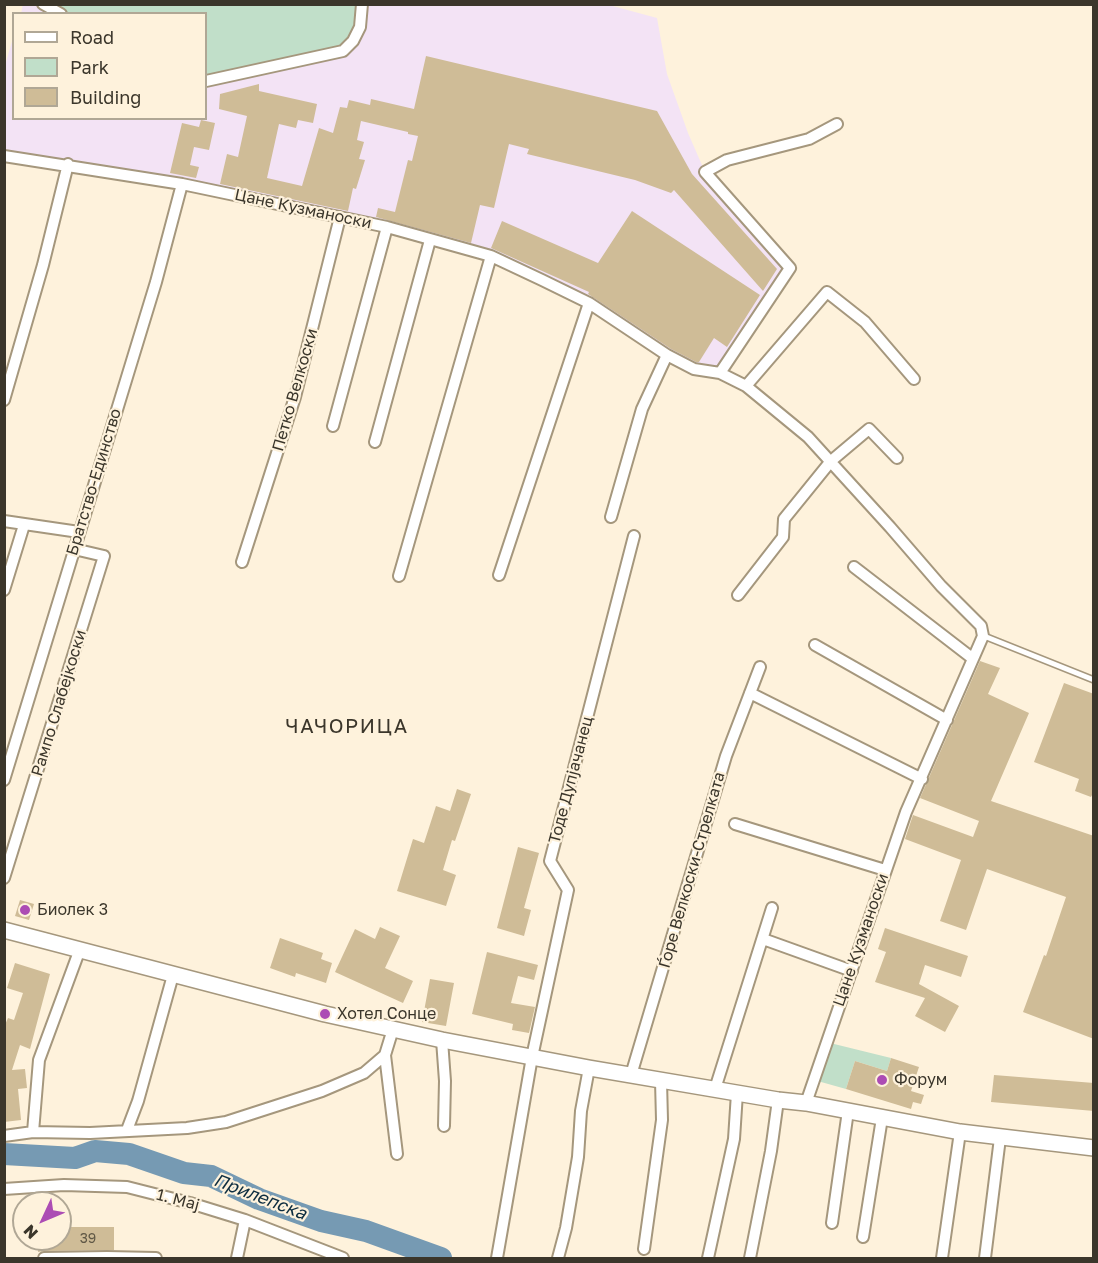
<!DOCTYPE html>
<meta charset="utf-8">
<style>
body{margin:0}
#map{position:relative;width:1098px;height:1263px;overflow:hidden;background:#fef2dc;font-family:"Golos Text",sans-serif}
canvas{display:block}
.frame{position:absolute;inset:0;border:6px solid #3b362b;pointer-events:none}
.legend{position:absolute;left:12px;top:12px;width:195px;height:108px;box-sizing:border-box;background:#fef2dc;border:2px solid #b0a795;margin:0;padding:8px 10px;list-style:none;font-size:18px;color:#3b362b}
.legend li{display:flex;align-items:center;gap:12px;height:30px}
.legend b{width:30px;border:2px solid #b0a795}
.north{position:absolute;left:12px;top:1191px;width:60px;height:60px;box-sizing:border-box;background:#fef2dc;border:2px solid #b0a795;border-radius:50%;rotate:226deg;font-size:16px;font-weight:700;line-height:24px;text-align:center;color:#3b362b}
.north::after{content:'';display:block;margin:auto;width:21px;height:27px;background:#ac4cb4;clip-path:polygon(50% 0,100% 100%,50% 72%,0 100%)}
</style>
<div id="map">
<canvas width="1098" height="1263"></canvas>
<div class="frame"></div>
<ul class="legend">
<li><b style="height:8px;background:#fff"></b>Road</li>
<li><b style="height:16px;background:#c1dfc9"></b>Park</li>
<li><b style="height:16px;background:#cfbc97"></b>Building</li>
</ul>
<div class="north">N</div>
</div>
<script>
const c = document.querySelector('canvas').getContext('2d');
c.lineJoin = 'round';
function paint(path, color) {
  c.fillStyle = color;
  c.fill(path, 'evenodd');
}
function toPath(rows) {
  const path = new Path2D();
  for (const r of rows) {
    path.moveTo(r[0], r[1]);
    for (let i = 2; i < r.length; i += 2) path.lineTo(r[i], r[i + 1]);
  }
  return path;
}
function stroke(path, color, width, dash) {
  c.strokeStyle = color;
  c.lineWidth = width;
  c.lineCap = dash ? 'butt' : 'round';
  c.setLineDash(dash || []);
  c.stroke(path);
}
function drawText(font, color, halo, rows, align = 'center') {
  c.font = font + ' "Golos Text",sans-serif';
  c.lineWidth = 4.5;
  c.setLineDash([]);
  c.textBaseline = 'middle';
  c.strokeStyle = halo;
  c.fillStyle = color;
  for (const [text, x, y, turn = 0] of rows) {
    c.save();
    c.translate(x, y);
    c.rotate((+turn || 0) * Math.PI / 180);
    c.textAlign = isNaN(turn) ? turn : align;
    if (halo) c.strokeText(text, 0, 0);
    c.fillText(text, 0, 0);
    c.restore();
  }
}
paint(toPath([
 [23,4,43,5,61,14,21,14],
 [362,5,609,5,657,18,667,74,688,133,705,172,790,268,720,373,694,369,589,303,491,256,387,227,5,156,4,69,13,38,14,118,206,118,206,81]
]), '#f3e3f5');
paint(toPath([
 [43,5,362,5,360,27,343,51,206,81,206,14,61,13],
 [826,1042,891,1058,887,1071,855,1061,846,1089,814,1080]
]), '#c1dfc9');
stroke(toPath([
 [4,1154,75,1158,95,1151,129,1154,184,1173,211,1176,259,1199,321,1221,366,1231,441,1258]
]), '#769ab3', 22);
paint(toPath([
 [426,56,657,111,692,174,777,269,763,291,674,190,671,193,635,180,527,154,529,149,509,144,494,208,480,205,471,243,376,217,378,208,395,212,408,160,412,161,418,136,408,134,408,132,361,121,357,140,364,142,359,159,365,160,356,189,353,188,348,211,220,184,227,154,238,157,247,116,219,109,220,94,259,84,259,91,317,104,313,123,298,120,296,128,279,124,267,178,302,186,319,128,333,133,340,107,347,108,349,100,370,105,371,99,414,109],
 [201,120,215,123,209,150,194,147,190,165,199,167,196,178,170,173,182,123,199,127],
 [632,211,760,295,727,347,714,338,699,362,696,362,671,349,588,294,589,292,491,248,502,221,598,263],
 [980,661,1000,668,988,694,1029,713,991,801,1094,836,1094,1039,1023,1012,1044,955,1046,956,1066,897,987,869,966,930,940,921,961,860,905,839,913,815,973,837,979,821,920,798],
 [1064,683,1094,694,1094,791,1091,797,1075,791,1079,779,1034,762],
 [457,789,471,794,455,841,452,840,443,870,456,875,446,906,397,891,413,839,424,843,436,806,450,811],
 [518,847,539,853,524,908,531,910,524,936,497,928],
 [20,900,34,904,29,920,15,916],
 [380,927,400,936,385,968,413,981,403,1003,335,972,355,929,375,939],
 [885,928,968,956,961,977,925,965,919,984,959,1006,945,1032,915,1016,925,998,875,982,886,952,878,949],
 [280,938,323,953,321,959,332,963,326,983,296,973,295,977,270,968],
 [487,952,538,965,534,980,518,976,511,1003,535,1007,529,1033,512,1030,513,1024,472,1014],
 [15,963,50,974,30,1049,20,1045,12,1070,25,1069,27,1088,18,1089,21,1120,4,1122,4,1027,8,1018,14,1020,23,993,7,988],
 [430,979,454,983,446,1026,422,1022],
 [891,1058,919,1067,911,1091,924,1095,921,1104,913,1102,911,1109,846,1089,855,1061,887,1071],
 [994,1075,1094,1083,1094,1111,991,1102],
 [62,1227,114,1227,114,1250,44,1251,38,1252,38,1239,62,1239]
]), '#cfbc97');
const lane = toPath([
 [984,636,1094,680]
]);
const street = toPath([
 [43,4,61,14],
 [206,81,343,51,353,41,360,27,362,4],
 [4,156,182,184,387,227,491,256,542,280,589,303,667,355,694,369,720,373,746,386,808,437,890,527,941,586,981,626,983,636,906,812,806,1103],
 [720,373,790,268,705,172,727,160,809,139,837,124],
 [746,386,827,292,865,322,914,379],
 [4,400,43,265,68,164],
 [333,426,387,227],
 [375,442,430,240],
 [611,517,642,409,667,355],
 [4,521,79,532],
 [242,562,295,397,340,217],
 [854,567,972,658],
 [499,575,589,303],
 [399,576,491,256],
 [4,590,24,525],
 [738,595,783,537,784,519,831,461,869,429,897,458],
 [815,645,947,720],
 [750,693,922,779],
 [4,780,156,282,182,184],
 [735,824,885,870],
 [4,878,104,556,74,549],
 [763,939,852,971],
 [442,1040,445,1081,444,1126],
 [385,1055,397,1154],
 [631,1075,726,756,760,667],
 [715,1089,772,908],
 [127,1130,138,1101,173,975],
 [33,1132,39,1060,80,949],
 [4,1136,33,1132,90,1133,187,1128,226,1122,322,1091,364,1073,385,1055,393,1029],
 [4,1189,64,1185,127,1187,190,1203,245,1220,343,1258],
 [832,1223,848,1111],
 [863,1237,882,1118],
 [644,1249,662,1120,661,1081],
 [44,1258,107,1257,156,1258],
 [237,1258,245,1220],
 [497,1258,532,1057,568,890,550,861,634,536],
 [558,1258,566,1228,578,1157,581,1111,589,1068],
 [708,1258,734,1139,737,1093],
 [750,1258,771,1151,778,1100],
 [942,1258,960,1132],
 [985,1258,1000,1138]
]);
const secondary = toPath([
 [4,930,325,1014,442,1040,589,1068,778,1100,806,1103,960,1132,1094,1148]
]);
stroke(lane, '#a5977d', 8);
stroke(street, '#a5977d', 14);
stroke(secondary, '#a5977d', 18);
stroke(lane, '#fff', 5);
stroke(street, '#fff', 10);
stroke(secondary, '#fff', 15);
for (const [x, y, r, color] of [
 [25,910,6,"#ac4cb4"],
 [325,1014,6,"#ac4cb4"],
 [882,1080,6,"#ac4cb4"]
]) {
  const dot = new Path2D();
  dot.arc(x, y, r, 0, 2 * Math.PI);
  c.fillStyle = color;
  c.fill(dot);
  stroke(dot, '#fef2dc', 2);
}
drawText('14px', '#605846', null, [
 ["39",88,1239]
]);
drawText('16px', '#3b362b', '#fef2dc', [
 ["Цане Кузманоски",303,209,12],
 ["Петко Велкоски",295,390,-74],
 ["Братство-Единство",94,482,-73],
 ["Рампо Слабејкоски",59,703,-73],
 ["Тоде Дупјачанец",571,780,-75],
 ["Ѓоре Велкоски-Стрелката",692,870,-74],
 ["Цане Кузманоски",861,940,-71],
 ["1. Мај",178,1200,15]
]);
drawText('16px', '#3b362b', '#fef2dc', [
 ["Биолек 3",37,910],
 ["Хотел Сонце",337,1014],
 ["Форум",894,1080]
], 'left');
drawText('italic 18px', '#0d2d40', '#fef2dc', [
 ["Прилепска",260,1197,21]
]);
c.letterSpacing = '1.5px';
drawText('20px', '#3b362b', '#fef2dc', [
 ["ЧАЧОРИЦА",347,727]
]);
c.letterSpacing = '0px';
</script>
